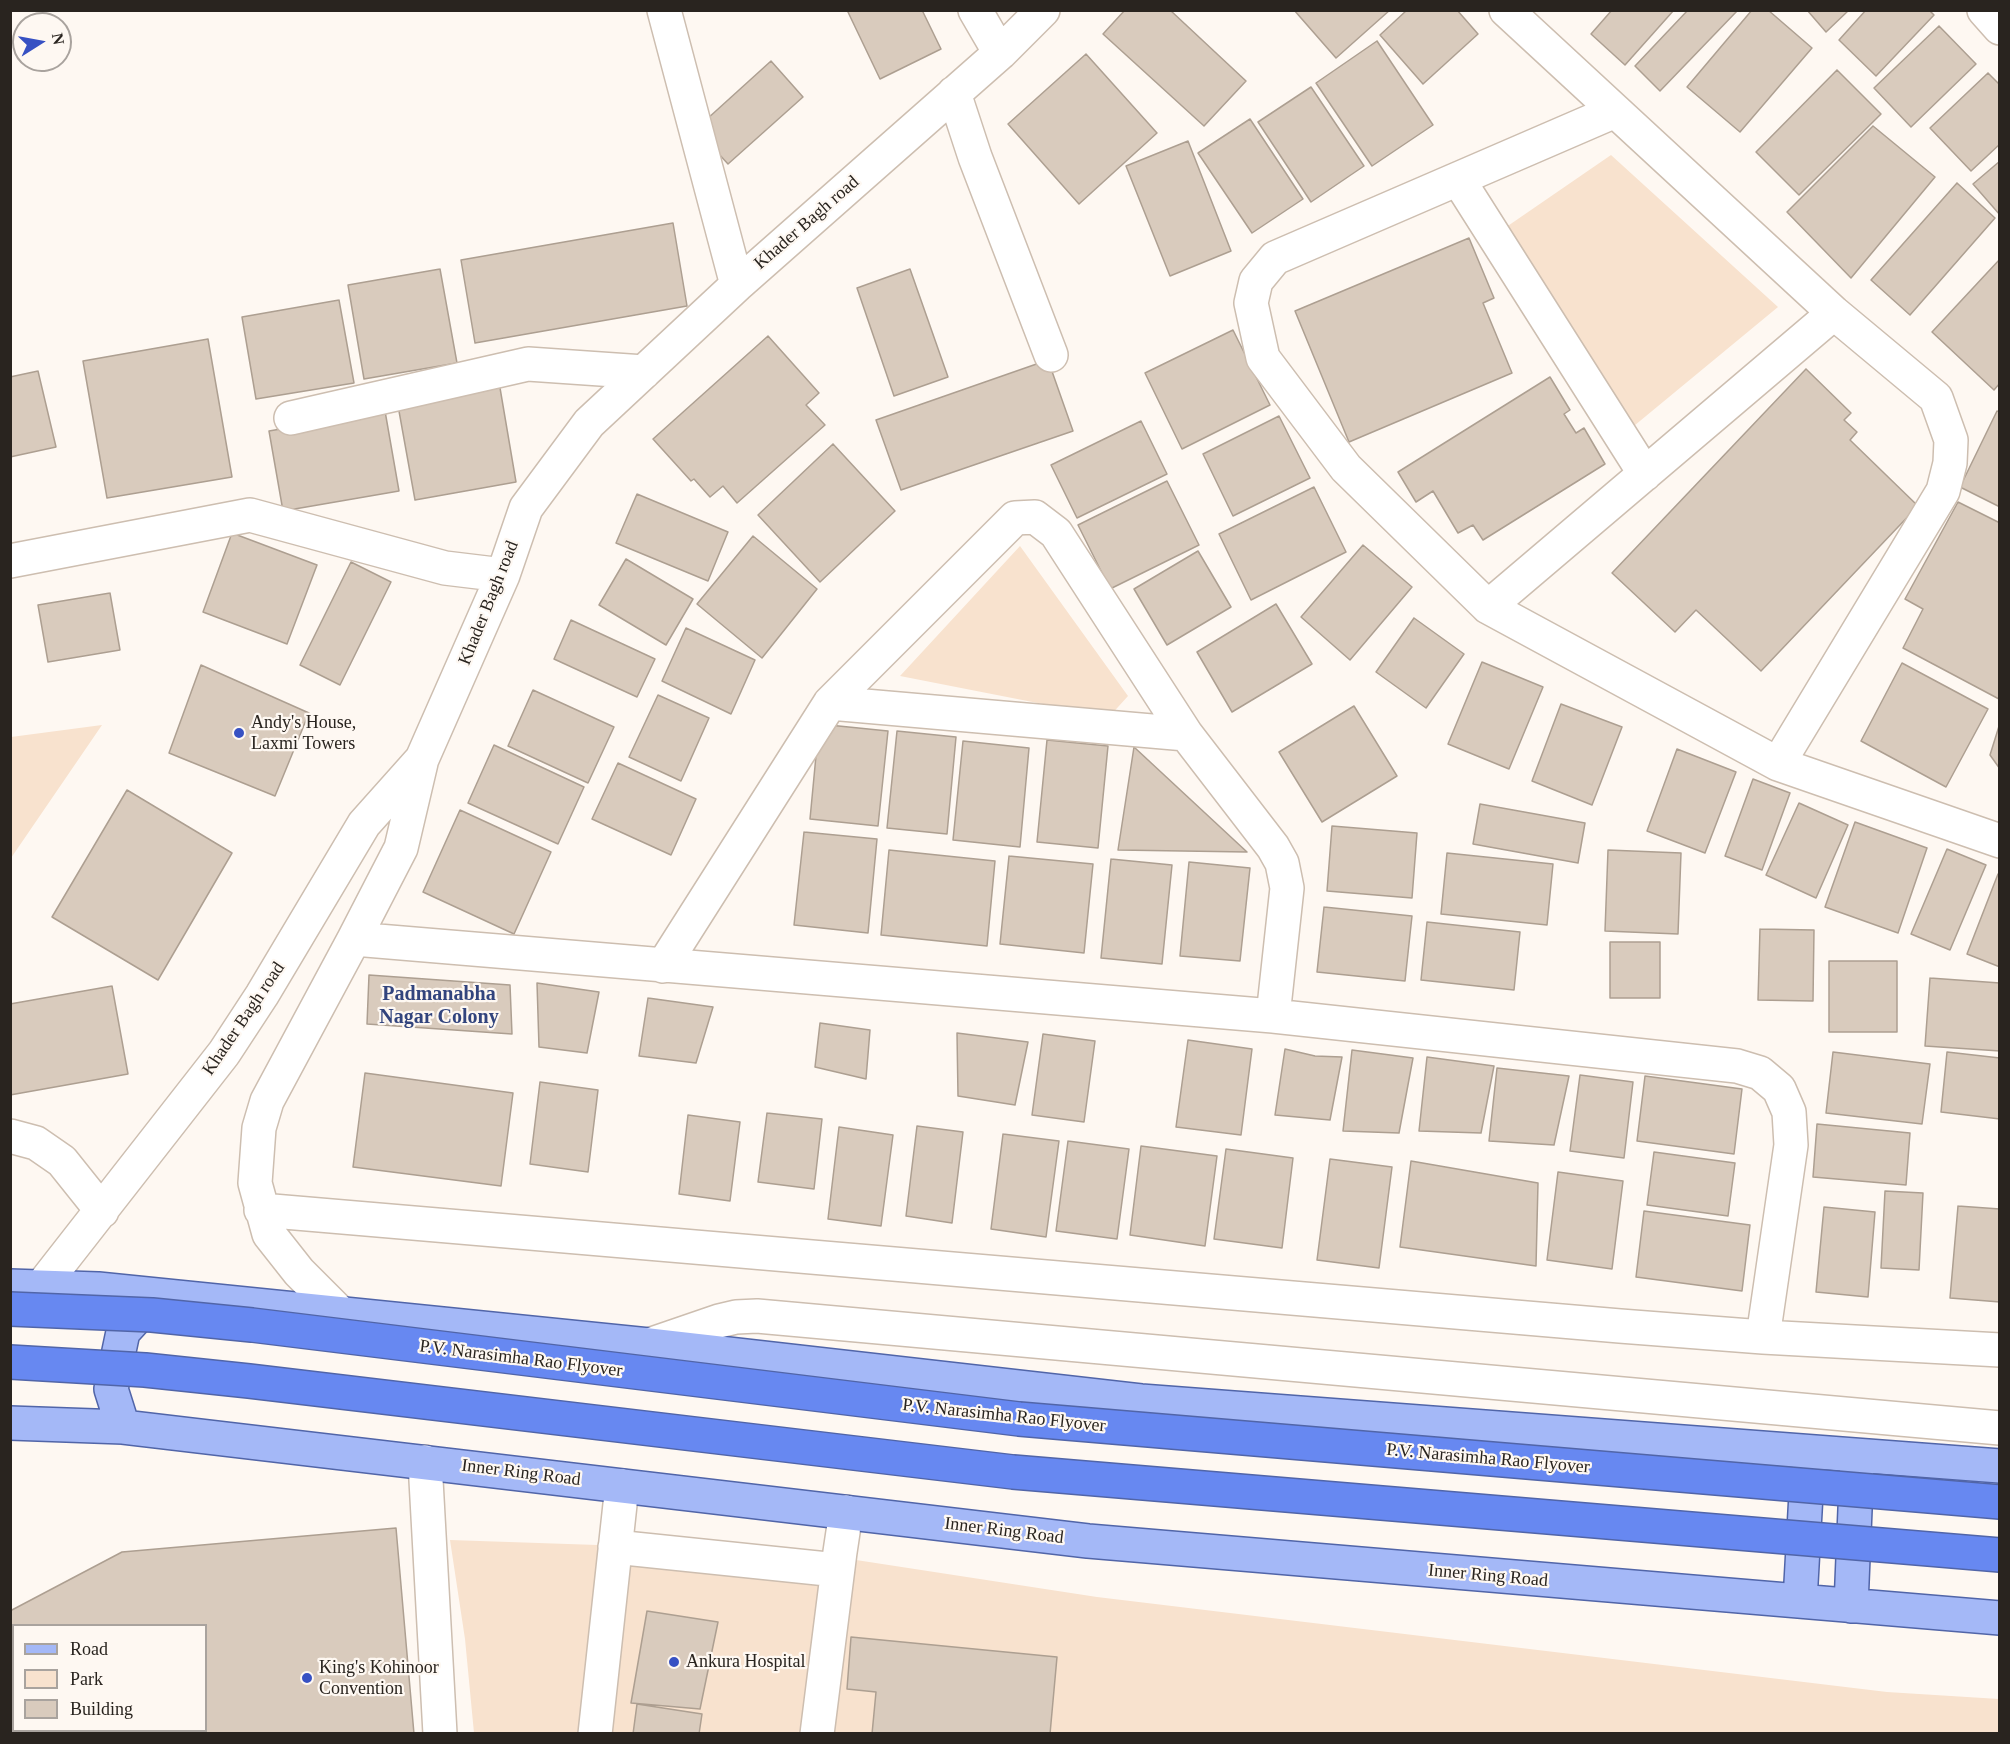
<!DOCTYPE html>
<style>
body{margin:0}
#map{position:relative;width:2010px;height:1744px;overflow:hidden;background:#fef8f2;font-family:"Times New Roman",serif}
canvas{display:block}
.frame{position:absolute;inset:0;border:12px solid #29241f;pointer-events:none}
.legend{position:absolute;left:12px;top:1624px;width:195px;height:108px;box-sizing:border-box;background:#fef8f2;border:2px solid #a9a39e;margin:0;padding:8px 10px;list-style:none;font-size:18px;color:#29241f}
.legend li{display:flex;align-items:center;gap:12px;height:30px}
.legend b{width:30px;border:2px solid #a9a39e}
.north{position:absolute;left:12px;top:12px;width:60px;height:60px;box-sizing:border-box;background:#fef8f2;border:2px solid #a9a39e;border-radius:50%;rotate:79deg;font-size:16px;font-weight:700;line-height:24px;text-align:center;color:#29241f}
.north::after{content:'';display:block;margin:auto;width:21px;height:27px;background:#3751c3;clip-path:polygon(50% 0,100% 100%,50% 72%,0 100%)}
</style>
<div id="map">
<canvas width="2010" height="1744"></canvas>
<div class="frame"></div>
<ul class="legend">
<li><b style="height:8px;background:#a4b8f7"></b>Road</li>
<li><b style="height:16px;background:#f8e2ce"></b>Park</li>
<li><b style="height:16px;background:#d9cbbd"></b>Building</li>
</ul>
<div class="north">N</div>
</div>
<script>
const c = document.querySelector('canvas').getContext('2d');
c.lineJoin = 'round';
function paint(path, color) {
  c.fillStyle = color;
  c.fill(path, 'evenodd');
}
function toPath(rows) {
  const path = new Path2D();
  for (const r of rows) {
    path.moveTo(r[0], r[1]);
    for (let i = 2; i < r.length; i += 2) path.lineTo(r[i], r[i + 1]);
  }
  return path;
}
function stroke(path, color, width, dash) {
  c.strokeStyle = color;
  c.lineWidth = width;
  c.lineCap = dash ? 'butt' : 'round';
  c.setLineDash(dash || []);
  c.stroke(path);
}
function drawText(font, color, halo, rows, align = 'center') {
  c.font = font + ' "Times New Roman",serif';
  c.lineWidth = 4.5;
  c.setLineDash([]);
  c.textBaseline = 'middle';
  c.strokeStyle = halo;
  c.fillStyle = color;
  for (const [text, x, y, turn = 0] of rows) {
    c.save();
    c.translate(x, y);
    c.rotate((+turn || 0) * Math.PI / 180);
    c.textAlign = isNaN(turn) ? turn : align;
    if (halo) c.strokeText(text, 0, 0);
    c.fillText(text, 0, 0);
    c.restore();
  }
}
paint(toPath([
 [1611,155,1778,307,1623,435,1499,232],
 [1020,546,1128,696,1109,717,900,676],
 [102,725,11,858,11,737],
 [450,1540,804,1552,1097,1597,1887,1692,1999,1699,1999,1733,474,1733,465,1639]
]), '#f8e2ce');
const building = toPath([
 [847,10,922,10,941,49,880,79,847,10],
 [1125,10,1170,10,1246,81,1204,126,1103,34,1125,10],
 [1294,10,1390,10,1336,58,1294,10],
 [1407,10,1457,10,1478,34,1423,84,1380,35,1407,10],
 [1612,10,1674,10,1625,65,1591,34,1612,10],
 [1688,10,1738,10,1660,91,1635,66,1688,10],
 [1752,10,1768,10,1812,48,1740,132,1687,87,1752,10],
 [1807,10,1849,10,1826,32,1807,10],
 [1866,10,1929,10,1934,15,1876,76,1839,40,1866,10],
 [1939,26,1976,64,1911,127,1874,88,1939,26],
 [1377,41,1433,125,1372,166,1316,83,1377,41],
 [1086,54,1157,133,1079,204,1008,124,1086,54],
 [771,61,803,97,728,164,696,129,771,61],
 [1837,70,1881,114,1799,195,1756,152,1837,70],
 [1988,73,2000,85,2000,144,1971,171,1930,128,1988,73],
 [1311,87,1364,166,1311,202,1258,122,1311,87],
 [1250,119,1303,199,1252,233,1198,153,1250,119],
 [1873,126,1935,177,1851,278,1787,212,1873,126],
 [1188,141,1231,251,1170,276,1126,166,1188,141],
 [2000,161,2000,215,1973,184,2000,161],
 [1957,183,1995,218,1910,315,1871,280,1957,183],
 [673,223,687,306,475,343,461,260,673,223],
 [1469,238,1494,298,1483,303,1512,373,1349,442,1295,311,1469,238],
 [2000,259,2000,383,1994,390,1932,332,2000,259],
 [440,269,457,363,364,379,348,285,440,269],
 [910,269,948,377,894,396,857,288,910,269],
 [339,300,354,383,256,399,242,317,339,300],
 [1233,330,1270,405,1182,449,1145,373,1233,330],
 [768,336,819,393,806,405,825,425,737,503,723,486,710,497,694,479,691,481,653,439,768,336],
 [208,339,232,477,107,498,83,361,208,339],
 [1048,360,1073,431,901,490,876,420,1048,360],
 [1806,369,1851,413,1844,420,1857,432,1850,440,1918,506,1761,671,1696,610,1675,632,1612,573,1806,369],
 [38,371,56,447,10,457,10,377,38,371],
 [1550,377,1570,410,1564,414,1576,433,1584,428,1605,464,1483,540,1473,525,1458,533,1433,491,1416,502,1398,472,1550,377],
 [499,382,516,482,415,500,397,400,499,382],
 [385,411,399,491,283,511,269,431,385,411],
 [1997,411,2000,412,2000,507,1960,487,1997,411],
 [1279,416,1310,478,1233,516,1203,454,1279,416],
 [1141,421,1167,474,1077,518,1051,465,1141,421],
 [833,444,895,511,820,582,758,515,833,444],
 [1167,481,1199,545,1110,589,1078,525,1167,481],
 [1314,487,1346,552,1251,600,1219,534,1314,487],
 [637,494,728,532,708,581,616,543,637,494],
 [1958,502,2000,523,1999,699,1903,648,1923,609,1905,599,1958,502],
 [232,533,317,565,287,644,203,612,232,533],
 [753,536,817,589,762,658,697,604,753,536],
 [1363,545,1412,587,1350,660,1301,617,1363,545],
 [1198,551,1231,607,1167,645,1134,589,1198,551],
 [626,559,693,599,666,645,599,605,626,559],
 [351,562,391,582,340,685,300,665,351,562],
 [110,593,120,650,48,662,38,605,110,593],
 [1276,604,1312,664,1232,712,1197,652,1276,604],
 [1414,618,1464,654,1426,708,1376,672,1414,618],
 [571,620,655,659,637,697,554,659,571,620],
 [686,628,755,660,731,714,662,681,686,628],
 [1482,662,1543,687,1509,769,1448,744,1482,662],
 [1902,663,1988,709,1946,787,1861,741,1902,663],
 [201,665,309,713,275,796,169,753,201,665],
 [533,690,614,727,588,783,508,746,533,690],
 [658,695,709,718,681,781,629,757,658,695],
 [1561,704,1622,727,1592,805,1532,781,1561,704],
 [1354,706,1397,776,1322,822,1279,752,1354,706],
 [2000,723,2000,769,1990,755,2000,723],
 [819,724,888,731,878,826,810,819,819,724],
 [897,731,956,737,947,834,887,828,897,731],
 [1047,740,1108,746,1098,848,1037,842,1047,740],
 [963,741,1029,748,1020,847,953,840,963,741],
 [494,745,584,787,558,844,468,803,494,745],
 [1134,747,1247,852,1118,850,1134,747],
 [1677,749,1736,772,1705,853,1647,831,1677,749],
 [618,763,696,799,671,855,592,819,618,763],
 [1753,779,1790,793,1762,870,1725,856,1753,779],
 [127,790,232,853,158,980,52,917,127,790],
 [1799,803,1848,825,1816,898,1766,875,1799,803],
 [1480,804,1585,823,1578,863,1473,844,1480,804],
 [460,810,551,852,514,934,423,892,460,810],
 [1855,822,1927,848,1898,933,1825,907,1855,822],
 [1332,826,1417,833,1412,898,1327,891,1332,826],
 [804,832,877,839,868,933,794,925,804,832],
 [1947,849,1986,865,1950,950,1911,934,1947,849],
 [889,850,995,861,987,946,881,935,889,850],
 [1608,850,1681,853,1678,934,1605,931,1608,850],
 [1447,853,1553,864,1547,925,1441,914,1447,853],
 [1009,856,1093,864,1084,953,1000,944,1009,856],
 [1111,859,1172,865,1162,964,1101,958,1111,859],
 [1189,862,1250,868,1240,961,1180,956,1189,862],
 [1998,874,2000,875,2000,967,1967,954,1998,874],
 [1324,907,1412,916,1405,981,1317,972,1324,907],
 [1427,922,1520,932,1514,990,1421,980,1427,922],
 [1760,929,1814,930,1813,1001,1758,1000,1760,929],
 [1610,942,1660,942,1660,998,1610,998,1610,942],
 [1829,961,1897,961,1897,1032,1829,1032,1829,961],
 [369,975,510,985,512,1034,367,1024,369,975],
 [1930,978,2000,983,2000,1051,1925,1046,1930,978],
 [537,983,599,992,587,1053,539,1047,537,983],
 [112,986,128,1074,10,1095,10,1004,112,986],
 [648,998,713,1007,696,1063,639,1056,648,998],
 [820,1023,870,1030,866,1079,815,1067,820,1023],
 [957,1033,1028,1042,1015,1105,958,1096,957,1033],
 [1043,1034,1095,1041,1084,1122,1032,1115,1043,1034],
 [1188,1040,1252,1049,1241,1135,1176,1127,1188,1040],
 [1285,1049,1315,1056,1342,1057,1330,1120,1275,1115,1285,1049],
 [1352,1050,1413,1058,1399,1133,1343,1131,1352,1050],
 [1833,1052,1930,1064,1922,1124,1826,1113,1833,1052],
 [1947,1052,2000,1058,2000,1119,1941,1112,1947,1052],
 [1427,1057,1494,1066,1481,1133,1419,1131,1427,1057],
 [1497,1068,1569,1076,1554,1145,1489,1141,1497,1068],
 [365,1073,513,1093,501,1186,353,1167,365,1073],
 [1580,1075,1633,1082,1624,1158,1570,1151,1580,1075],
 [1645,1076,1742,1089,1734,1154,1637,1141,1645,1076],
 [540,1082,598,1090,588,1172,530,1164,540,1082],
 [767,1113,822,1119,814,1189,758,1182,767,1113],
 [688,1115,740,1122,730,1201,679,1194,688,1115],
 [1817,1124,1910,1133,1906,1185,1813,1177,1817,1124],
 [917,1126,963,1132,952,1223,906,1216,917,1126],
 [839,1127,893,1135,881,1226,828,1219,839,1127],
 [1003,1134,1059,1141,1046,1237,991,1229,1003,1134],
 [1068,1141,1129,1149,1117,1239,1056,1231,1068,1141],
 [1141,1146,1217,1156,1205,1246,1130,1235,1141,1146],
 [1226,1149,1293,1158,1282,1248,1214,1239,1226,1149],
 [1654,1152,1735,1163,1728,1216,1647,1205,1654,1152],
 [1330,1159,1392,1167,1379,1268,1317,1260,1330,1159],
 [1411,1161,1538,1183,1536,1266,1400,1247,1411,1161],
 [1558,1172,1623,1181,1612,1269,1547,1260,1558,1172],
 [1885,1191,1923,1193,1919,1270,1881,1268,1885,1191],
 [1958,1206,2000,1209,2000,1302,1950,1298,1958,1206],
 [1824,1207,1875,1212,1868,1297,1816,1292,1824,1207],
 [1644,1211,1750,1225,1742,1291,1636,1277,1644,1211],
 [396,1528,414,1734,10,1734,10,1611,122,1552,396,1528],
 [14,1626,206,1626,206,1730,14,1730,14,1626],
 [647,1611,718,1622,700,1709,631,1703,647,1611],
 [851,1637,1057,1657,1050,1734,872,1734,876,1692,847,1689,851,1637],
 [637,1704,702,1714,699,1734,633,1734,637,1704]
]);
paint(building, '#d9cbbd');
stroke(building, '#ad9f91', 1.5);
const minor = toPath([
 [664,10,737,285],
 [975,10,1000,53],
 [1506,10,1834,313,1936,398,1951,440,1950,463,1943,491,1778,764],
 [1984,10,2000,28],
 [954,93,975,157,1051,355],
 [1615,111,1275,258,1256,281,1251,303,1263,358,1346,468,1488,607,1778,764,2000,841],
 [1458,179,1645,474],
 [291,418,528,364,644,372],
 [10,561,250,515,445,568,503,575],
 [1488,607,1834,313],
 [830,703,1186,734,1273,847,1282,863,1287,888,1273,1016],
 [354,939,1273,1016,1737,1066,1760,1073,1779,1089,1789,1112,1791,1145,1763,1337],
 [663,966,830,703,1015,518,1035,517,1056,533,1186,734],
 [10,1136,36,1143,62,1161,102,1211],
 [261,1210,1620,1326,1763,1337,2000,1350],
 [42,1286,224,1053,262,995,364,824,422,759,503,575,526,508,589,423,737,285,1000,53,1043,10],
 [342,1315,299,1272,269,1234,255,1183,259,1128,267,1101,354,939,401,848,421,763],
 [649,1345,719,1321,736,1317,757,1316,2000,1428],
 [425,1462,440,1734],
 [615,1547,837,1570],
 [595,1734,622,1486],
 [817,1734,840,1552,846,1512]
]);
const major = toPath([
 [10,1286,98,1289,649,1345,1141,1401,2000,1466],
 [10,1423,123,1427,1088,1541,2000,1618],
 [123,1427,111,1389,123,1332,155,1297],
 [1800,1601,1808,1458],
 [1851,1606,1857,1461]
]);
stroke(minor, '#cdbeb0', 36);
stroke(major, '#5165a8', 36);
stroke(minor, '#fff', 33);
stroke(major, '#a4b8f7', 33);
const highwayBridge = toPath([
 [10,1309,152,1315,252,1325,1019,1419,2000,1502],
 [10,1362,145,1370,249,1381,1013,1472,2000,1555]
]);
stroke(highwayBridge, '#5165a8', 36, []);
stroke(highwayBridge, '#6788f1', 33);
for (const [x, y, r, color] of [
 [239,733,6,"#3751c3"],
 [674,1662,6,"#3751c3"],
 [307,1678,6,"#3751c3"]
]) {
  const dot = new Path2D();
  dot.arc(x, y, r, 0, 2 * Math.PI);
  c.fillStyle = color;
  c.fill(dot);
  stroke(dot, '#fef8f2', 2);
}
drawText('18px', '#29241f', '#fef8f2', [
 ["Khader Bagh road",807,223,-41],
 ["Khader Bagh road",489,603,-68],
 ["Khader Bagh road",244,1019,-56],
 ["P.V. Narasimha Rao Flyover",521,1359,7],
 ["P.V. Narasimha Rao Flyover",1004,1416,6],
 ["P.V. Narasimha Rao Flyover",1488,1459,5],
 ["Inner Ring Road",521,1473,7],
 ["Inner Ring Road",1004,1531,7],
 ["Inner Ring Road",1488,1576,5]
]);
drawText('18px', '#29241f', '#fef8f2', [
 ["Andy's House,",251,723],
 ["Laxmi Towers",251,744],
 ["Ankura Hospital",686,1662],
 ["King's Kohinoor",319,1668],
 ["Convention",319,1689]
], 'left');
drawText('bold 20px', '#32447d', '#fef8f2', [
 ["Padmanabha",439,995],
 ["Nagar Colony",439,1018]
]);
</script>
